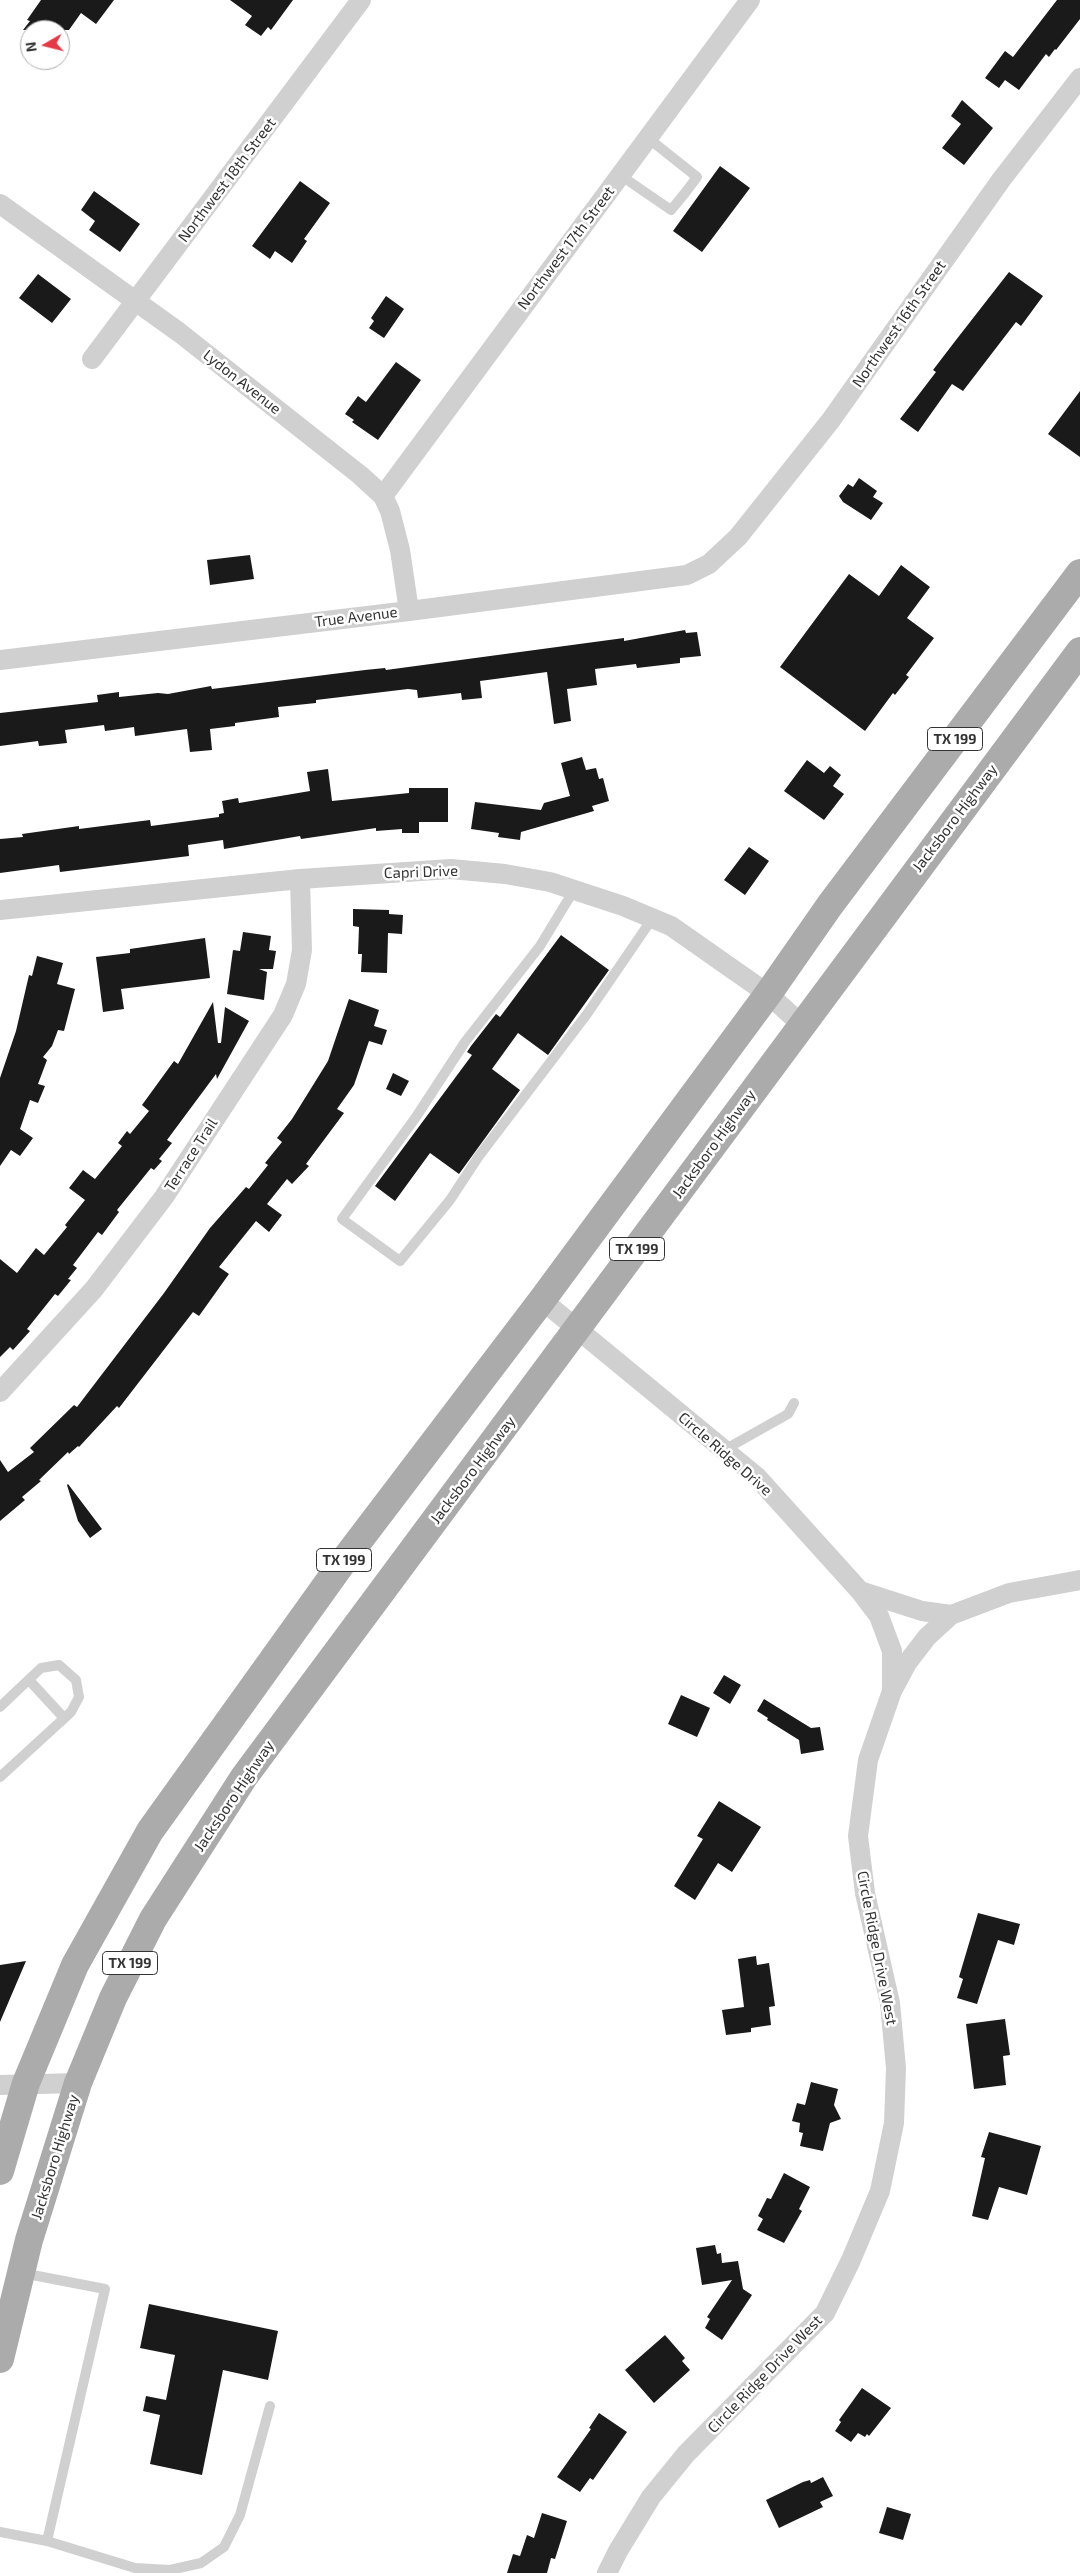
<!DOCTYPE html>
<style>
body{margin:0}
#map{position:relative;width:1080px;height:2573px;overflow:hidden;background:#fff;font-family:"Exo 2",sans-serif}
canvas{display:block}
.north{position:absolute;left:20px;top:20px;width:50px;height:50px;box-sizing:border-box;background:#fff;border:1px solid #adadad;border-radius:50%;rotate:262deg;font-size:14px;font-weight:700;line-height:20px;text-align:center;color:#333}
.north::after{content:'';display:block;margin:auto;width:18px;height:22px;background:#e63946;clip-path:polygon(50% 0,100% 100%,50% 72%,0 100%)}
</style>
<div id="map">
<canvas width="1080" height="2573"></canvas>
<div class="north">N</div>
</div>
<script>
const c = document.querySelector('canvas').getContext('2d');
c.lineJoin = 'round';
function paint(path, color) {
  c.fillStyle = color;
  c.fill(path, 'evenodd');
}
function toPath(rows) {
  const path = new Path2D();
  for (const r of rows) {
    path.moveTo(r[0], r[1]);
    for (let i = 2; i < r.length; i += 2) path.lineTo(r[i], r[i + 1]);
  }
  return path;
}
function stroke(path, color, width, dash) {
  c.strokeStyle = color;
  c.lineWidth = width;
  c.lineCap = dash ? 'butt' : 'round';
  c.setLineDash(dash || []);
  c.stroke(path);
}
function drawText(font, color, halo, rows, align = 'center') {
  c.font = font + ' "Exo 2",sans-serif';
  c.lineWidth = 5;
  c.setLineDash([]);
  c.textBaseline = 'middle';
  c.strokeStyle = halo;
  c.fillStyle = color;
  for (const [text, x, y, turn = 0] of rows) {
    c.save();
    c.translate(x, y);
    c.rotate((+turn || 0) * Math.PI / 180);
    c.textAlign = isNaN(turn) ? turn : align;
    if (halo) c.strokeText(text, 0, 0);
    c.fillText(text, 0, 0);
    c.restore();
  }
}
paint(toPath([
 [41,0,114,0,96,24,81,13,69,30,23,30,30,21,27,20],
 [230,0,293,0,271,30,268,27,261,36,245,25,252,16],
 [1057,0,1080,0,1080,19,1056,50,1055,49,1049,57,1046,54,1019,90,1005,80,999,88,985,78,1005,51,1013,57],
 [962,100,993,128,964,165,942,148,961,124,951,116],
 [720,166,750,188,702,252,673,231],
 [300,181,330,203,304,239,307,241,292,263,275,251,270,259,252,246],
 [94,191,140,224,120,252,89,230,95,221,81,210],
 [1009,272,1043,296,1021,326,1016,322,963,391,952,384,918,432,900,419,936,372,933,370,956,340],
 [38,274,71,299,52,323,19,298],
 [386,296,404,309,384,338,369,328,374,321,371,318],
 [396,362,421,380,378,440,352,422,354,420,345,414,358,396,366,402],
 [1080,391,1080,457,1048,434],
 [859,478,877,491,873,497,883,503,871,520,843,502,839,496,848,484,853,487],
 [250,555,254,579,210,585,207,560],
 [901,565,930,587,907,618,934,638,906,675,909,677,895,695,893,693,865,731,780,667,849,574,879,596],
 [685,630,686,633,697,632,701,656,680,658,680,663,637,668,636,664,595,669,597,685,567,689,571,721,554,724,547,672,480,681,482,698,462,700,461,693,418,698,417,690,408,689,316,700,316,703,278,707,279,717,235,723,235,726,210,729,212,750,190,752,187,729,135,736,134,727,105,731,104,725,65,730,67,743,39,746,38,741,0,746,0,713,98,702,97,695,119,692,119,697,158,693,168,694,211,686,212,689,365,670,385,668,386,670,624,638,624,641],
 [582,757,586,770,596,768,599,779,603,778,609,801,592,806,594,811,521,832,520,840,498,837,499,833,471,829,475,802,541,810,544,803,570,796,561,763],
 [807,760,824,773,830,766,841,775,833,786,844,794,824,820,784,791],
 [328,769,332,801,409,793,409,788,448,788,448,822,419,822,419,833,402,833,402,829,376,831,376,828,301,839,300,836,224,849,223,840,188,845,189,856,60,872,59,865,0,873,0,839,23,837,22,834,79,826,79,829,150,820,151,826,219,817,219,814,224,813,222,801,238,798,239,803,310,791,307,772],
 [749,847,769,861,745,895,724,880],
 [353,909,389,910,389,914,403,915,402,934,388,933,387,973,361,972,362,954,358,954,359,927,353,926],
 [243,932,271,936,269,950,276,951,273,969,259,969,267,972,264,1000,227,994,233,950,240,951],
 [561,935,609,970,548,1055,518,1033,492,1069,520,1090,459,1174,430,1153,395,1201,375,1186,472,1055,467,1052,471,1046,496,1014,500,1017],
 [205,938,210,978,121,989,124,1009,103,1012,96,957,130,953,130,949],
 [37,956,63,963,57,984,75,989,64,1031,58,1030,52,1046,43,1057,47,1060,38,1084,45,1086,38,1103,30,1100,20,1129,33,1138,20,1156,11,1150,0,1166,0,1078,16,1031,29,975,32,976],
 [349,999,379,1010,374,1026,387,1030,382,1045,369,1041,354,1085,337,1109,344,1113,306,1164,309,1166,292,1184,287,1179,267,1204,282,1215,269,1232,256,1221,219,1267,229,1274,199,1316,193,1312,119,1408,117,1406,79,1447,78,1446,69,1454,68,1452,39,1480,41,1481,22,1497,25,1500,0,1521,0,1460,8,1472,34,1452,30,1448,74,1405,77,1407,164,1293,210,1228,246,1187,249,1189,268,1165,265,1163,282,1142,277,1138,292,1119,328,1061],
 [213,1002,218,1043,221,1043,225,1007,249,1021,217,1079,216,1074,167,1140,172,1143,159,1159,162,1161,154,1170,151,1168,117,1210,119,1212,102,1235,98,1232,73,1265,77,1268,68,1279,71,1280,58,1296,55,1294,27,1329,30,1331,13,1350,10,1347,0,1357,0,1259,17,1273,36,1248,44,1255,67,1227,65,1225,85,1200,69,1188,83,1170,95,1179,122,1146,118,1143,127,1131,130,1134,149,1111,142,1105,174,1061,178,1064],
 [393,1073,409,1081,401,1096,386,1089],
 [68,1484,102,1529,90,1538,78,1521,67,1485],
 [724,1675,741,1685,730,1704,713,1693],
 [681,1695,710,1708,697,1737,668,1724],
 [764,1699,811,1728,820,1727,824,1750,801,1754,799,1740,767,1720,768,1718,757,1711],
 [719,1801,761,1827,732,1872,718,1863,695,1900,674,1886,703,1839,697,1836],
 [978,1913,1020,1924,1014,1945,998,1940,977,2004,957,1998,963,1979,959,1977],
 [756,1956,757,1965,769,1963,775,2006,769,2007,771,2025,751,2028,751,2032,726,2035,722,2010,744,2007,738,1959],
 [26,1961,0,2022,0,1965],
 [1005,2019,1010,2055,1003,2056,1006,2085,974,2089,966,2024],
 [811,2082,838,2089,834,2105,841,2119,830,2123,823,2151,800,2146,803,2133,799,2132,800,2123,792,2121,797,2103,805,2105],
 [989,2132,1041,2146,1027,2195,999,2187,988,2220,972,2216,985,2158,981,2157],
 [784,2173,810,2187,799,2209,802,2211,784,2243,757,2230,763,2219,758,2216,767,2198,771,2199],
 [715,2245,717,2254,721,2253,722,2263,738,2261,743,2289,752,2295,722,2340,705,2328,710,2319,707,2317,732,2280,702,2285,696,2248],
 [149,2304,278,2331,268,2380,223,2370,202,2475,150,2464,160,2415,143,2411,146,2396,166,2400,175,2355,140,2348],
 [665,2335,685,2358,682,2361,690,2370,654,2403,625,2370],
 [862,2388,891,2408,869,2436,867,2434,865,2437,858,2433,851,2442,835,2431,841,2422,839,2420],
 [599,2413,627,2432,593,2480,590,2478,580,2492,557,2477,591,2429,589,2428],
 [823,2477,833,2496,820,2502,823,2507,779,2528,766,2500,803,2482,810,2480,811,2483],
 [887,2507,911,2514,903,2540,879,2533],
 [542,2513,567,2521,555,2559,551,2558,547,2573,507,2573,513,2554,520,2556,527,2535,534,2538]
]), '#1a1a1a');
stroke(toPath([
 [620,175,671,210,685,193,697,177,648,138],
 [574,890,540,946,465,1042,416,1117,342,1219,400,1261,450,1200,479,1156,587,1014,652,919],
 [724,1450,788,1414,794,1403],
 [29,1680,64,1718],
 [0,1707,41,1668,59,1665,76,1680,79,1697,71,1712,0,1777],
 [22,2273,105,2289,47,2541],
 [0,2532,47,2541,135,2568,170,2570,201,2563,224,2547,240,2515,270,2406]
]), '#d0d0d0', 10);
stroke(toPath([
 [0,204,180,333,360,475,383,496,390,511,400,550,409,611],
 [92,359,361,0],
 [383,496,750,0],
 [0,660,409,611,687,575,709,564,738,537,831,420,1001,180,1080,78],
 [0,910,300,879,451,869,505,874,550,882,623,906,671,926,768,994,802,1025],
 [542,1300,757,1477,860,1591,879,1616,892,1651,892,1689],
 [0,1392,94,1289,164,1197,283,1015,296,984,302,950,300,879],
 [860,1591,922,1611,951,1615,1009,1593,1080,1580],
 [0,2085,78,2083],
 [607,2573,618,2551,651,2497,686,2454,825,2313,851,2260,880,2191,894,2123,896,2068,890,2003,865,1893,858,1836,868,1760,892,1691,907,1663,927,1637,951,1615]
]), '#d0d0d0', 20);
stroke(toPath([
 [0,2171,26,2083,75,1965,150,1831,345,1559,542,1300,768,994,830,905,1080,573],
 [0,2359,29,2240,78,2083,113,1998,153,1919,244,1777,1080,651]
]), '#ababab', 28);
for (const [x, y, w] of [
 [955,739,55],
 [637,1249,55],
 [344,1560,55],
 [130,1963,55]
]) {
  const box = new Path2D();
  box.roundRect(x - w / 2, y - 11.5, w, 23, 4);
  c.fillStyle = '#fff';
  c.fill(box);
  stroke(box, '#333', 1);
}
drawText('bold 14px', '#333', null, [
 ["TX 199",955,739],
 ["TX 199",637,1249],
 ["TX 199",344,1560],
 ["TX 199",130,1963]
]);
drawText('15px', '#333', '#fff', [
 ["Northwest 18th Street",227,180,-53],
 ["Northwest 17th Street",566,248,-53],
 ["Northwest 16th Street",899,324,-55],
 ["Lydon Avenue",242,382,38],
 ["True Avenue",356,617,-7],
 ["Jacksboro Highway",955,818,-53],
 ["Capri Drive",421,872,-2],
 ["Jacksboro Highway",714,1144,-54],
 ["Terrace Trail",191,1155,-57],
 ["Circle Ridge Drive",725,1454,41],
 ["Jacksboro Highway",473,1470,-53],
 ["Jacksboro Highway",234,1796,-56],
 ["Circle Ridge Drive West",877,1948,79],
 ["Jacksboro Highway",55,2157,-73],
 ["Circle Ridge Drive West",765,2374,-46]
]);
</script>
